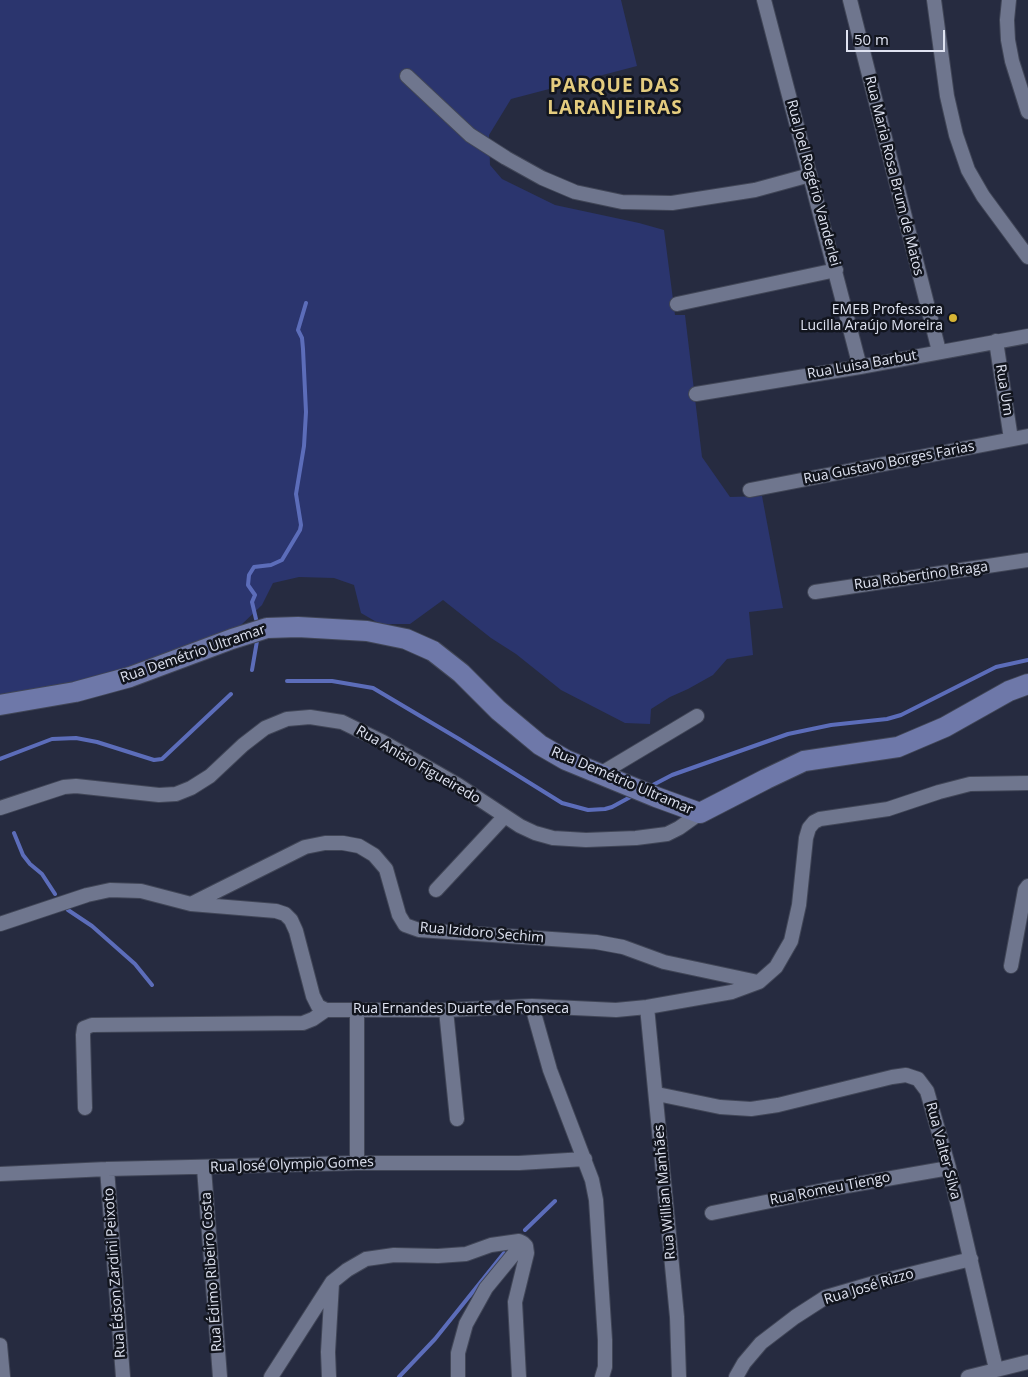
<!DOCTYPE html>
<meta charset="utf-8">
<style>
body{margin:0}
#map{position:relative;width:1028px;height:1377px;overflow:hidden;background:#262b40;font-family:"Open Sans",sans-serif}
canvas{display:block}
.scale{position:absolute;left:846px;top:30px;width:99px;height:22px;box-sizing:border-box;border:2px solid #dfe3f1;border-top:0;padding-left:6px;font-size:15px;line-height:18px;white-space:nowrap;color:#dfe3f1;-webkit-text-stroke:4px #12151e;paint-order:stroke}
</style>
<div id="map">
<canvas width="1028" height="1377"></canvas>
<div class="scale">50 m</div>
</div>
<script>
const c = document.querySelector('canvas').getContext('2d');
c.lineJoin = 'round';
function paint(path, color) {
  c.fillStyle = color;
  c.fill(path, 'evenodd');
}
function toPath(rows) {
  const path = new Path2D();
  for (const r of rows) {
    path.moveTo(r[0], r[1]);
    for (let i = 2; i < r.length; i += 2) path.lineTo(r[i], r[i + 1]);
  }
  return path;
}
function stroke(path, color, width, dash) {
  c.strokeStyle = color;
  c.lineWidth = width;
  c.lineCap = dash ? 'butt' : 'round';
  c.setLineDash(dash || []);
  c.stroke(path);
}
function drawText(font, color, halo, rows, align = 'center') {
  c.font = font + ' "Open Sans",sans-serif';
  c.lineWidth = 5;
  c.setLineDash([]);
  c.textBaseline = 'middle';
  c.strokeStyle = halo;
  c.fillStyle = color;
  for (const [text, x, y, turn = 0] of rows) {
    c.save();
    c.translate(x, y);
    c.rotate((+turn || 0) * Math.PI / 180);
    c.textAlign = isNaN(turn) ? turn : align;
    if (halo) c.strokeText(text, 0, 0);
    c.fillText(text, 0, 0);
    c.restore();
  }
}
paint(toPath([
 [0,0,621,0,637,66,511,99,489,135,490,165,502,179,555,205,639,223,664,230,675,315,685,315,702,457,730,497,762,496,783,608,749,612,753,655,727,659,713,675,688,689,670,697,651,709,650,724,625,723,561,690,516,654,491,638,443,600,410,624,380,624,361,613,354,585,334,578,299,577,273,583,262,605,240,626,211,646,81,685,0,699]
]), '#2b356e');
stroke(toPath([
 [256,619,252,602,255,595,248,585,249,575,254,567,271,565,282,560,300,530,301,525,296,494,304,446,306,412,303,349,302,338,298,330,306,303],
 [252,670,257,641],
 [287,681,332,681,373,688,459,739,562,803,588,810,605,809,612,807,634,795],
 [0,759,52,739,76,738,97,742,154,760,162,759,231,694],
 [649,787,672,775,788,734,831,725,887,719,901,715,996,667,1028,660],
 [14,833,23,855,30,864,42,874,55,894],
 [68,910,92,926,135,964,152,985],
 [525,1230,555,1201],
 [399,1377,435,1339,504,1253]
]), '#5c6dba', 4);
const street = toPath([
 [764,0,860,367],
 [850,0,939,351],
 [934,0,947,96,956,135,968,170,983,196,1028,257],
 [1009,0,1007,20,1008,40,1012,61,1028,112],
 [407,76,470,135,506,158,542,178,575,192,622,202,672,203,755,190,810,175],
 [677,304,836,270],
 [996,341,1011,439],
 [696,394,860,367,1028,336],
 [750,490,1028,436],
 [815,592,1028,560],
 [600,774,697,716],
 [0,808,64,787,76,786,159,795,176,794,191,788,210,776,243,745,265,728,287,719,310,717,342,722,383,742,458,785,520,826,535,833,553,838,586,840,636,838,667,834,679,828,700,813],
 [436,890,505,816],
 [191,904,276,911,285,914,291,920,296,931,313,996,318,1006,326,1010,446,1010,532,1006,616,1010,647,1007,732,992,759,982,776,967,791,941,799,905,806,838,809,828,814,822,820,819,888,809,939,792,970,784,1028,783],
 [0,924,87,895,110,890,141,891,191,904,305,847,325,843,343,843,359,846,374,855,386,869,399,915,405,925,419,930,596,942,623,947,664,962,758,982],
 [1011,966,1025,890,1028,886],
 [532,1006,550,1070,592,1180,596,1200,605,1340,605,1367,602,1377],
 [647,1007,677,1317,679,1377],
 [446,1010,457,1119],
 [657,1094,720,1107,751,1109,778,1105,892,1077,906,1075,918,1079,927,1091,949,1168,996,1369],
 [85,1108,83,1035,84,1028,92,1025,303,1023,313,1019,326,1010],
 [357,1163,357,1010],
 [204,1168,220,1377],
 [107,1169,123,1377],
 [0,1174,107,1169,357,1163,519,1163,585,1159],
 [712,1213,829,1189,949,1168],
 [0,1345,3,1377],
 [271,1377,332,1282,347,1270,366,1259,394,1255,438,1256,466,1254,491,1245,519,1241,523,1243],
 [329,1377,328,1352,332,1283],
 [458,1377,458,1353,466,1324,486,1288,523,1243],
 [519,1377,515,1302,527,1253,526,1246,523,1243],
 [736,1377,744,1363,761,1343,795,1317,826,1297,874,1283,971,1259],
 [968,1377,1028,1362]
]);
const secondary = toPath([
 [0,705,75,692,130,677,232,639,267,628,298,627,367,631,406,639,433,651,461,673,498,710,540,745,566,760,656,797,700,813,766,779,804,761,898,747,945,727,1009,691,1028,684]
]);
stroke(street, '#414657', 16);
stroke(secondary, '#414657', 22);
stroke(street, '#6f768e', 14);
stroke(secondary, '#6e78a9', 20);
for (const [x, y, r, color] of [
 [953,318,5,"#d7b434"]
]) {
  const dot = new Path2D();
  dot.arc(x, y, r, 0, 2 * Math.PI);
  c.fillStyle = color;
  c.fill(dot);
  stroke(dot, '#12151e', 2);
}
drawText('14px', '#dfe3f1', '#12151e', [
 ["Rua Maria Rosa Brum de Matos",894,176,76],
 ["Rua Joel Rogério Vanderlei",813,183,75],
 ["Rua Luisa Barbut",862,365,-10],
 ["Rua Um",1004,390,81],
 ["Rua Gustavo Borges Farias",889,463,-11],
 ["Rua Robertino Braga",921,576,-8],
 ["Rua Demétrio Ultramar",193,654,-19],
 ["Rua Anisio Figueiredo",418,765,30],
 ["Rua Demétrio Ultramar",622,781,23],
 ["Rua Izidoro Sechim",482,933,5],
 ["Rua Ernandes Duarte de Fonseca",461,1009],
 ["Rua Valter Silva",943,1151,75],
 ["Rua José Olympio Gomes",292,1165,-2],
 ["Rua Romeu Tiengo",830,1189,-11],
 ["Rua Willian Manhães",665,1192,-95],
 ["Rua Édimo Ribeiro Costa",212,1272,-94],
 ["Rua Édson Zardini Peixoto",115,1273,-94],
 ["Rua José Rizzo",869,1287,-17]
]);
drawText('14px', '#dfe3f1', '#12151e', [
 ["EMEB Professora",943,310],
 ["Lucilla Araújo Moreira",943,326]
], 'right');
c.letterSpacing = '1px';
drawText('bold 19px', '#e4cc7f', '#12151e', [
 ["PARQUE DAS",615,87],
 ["LARANJEIRAS",615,109]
]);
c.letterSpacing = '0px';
</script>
